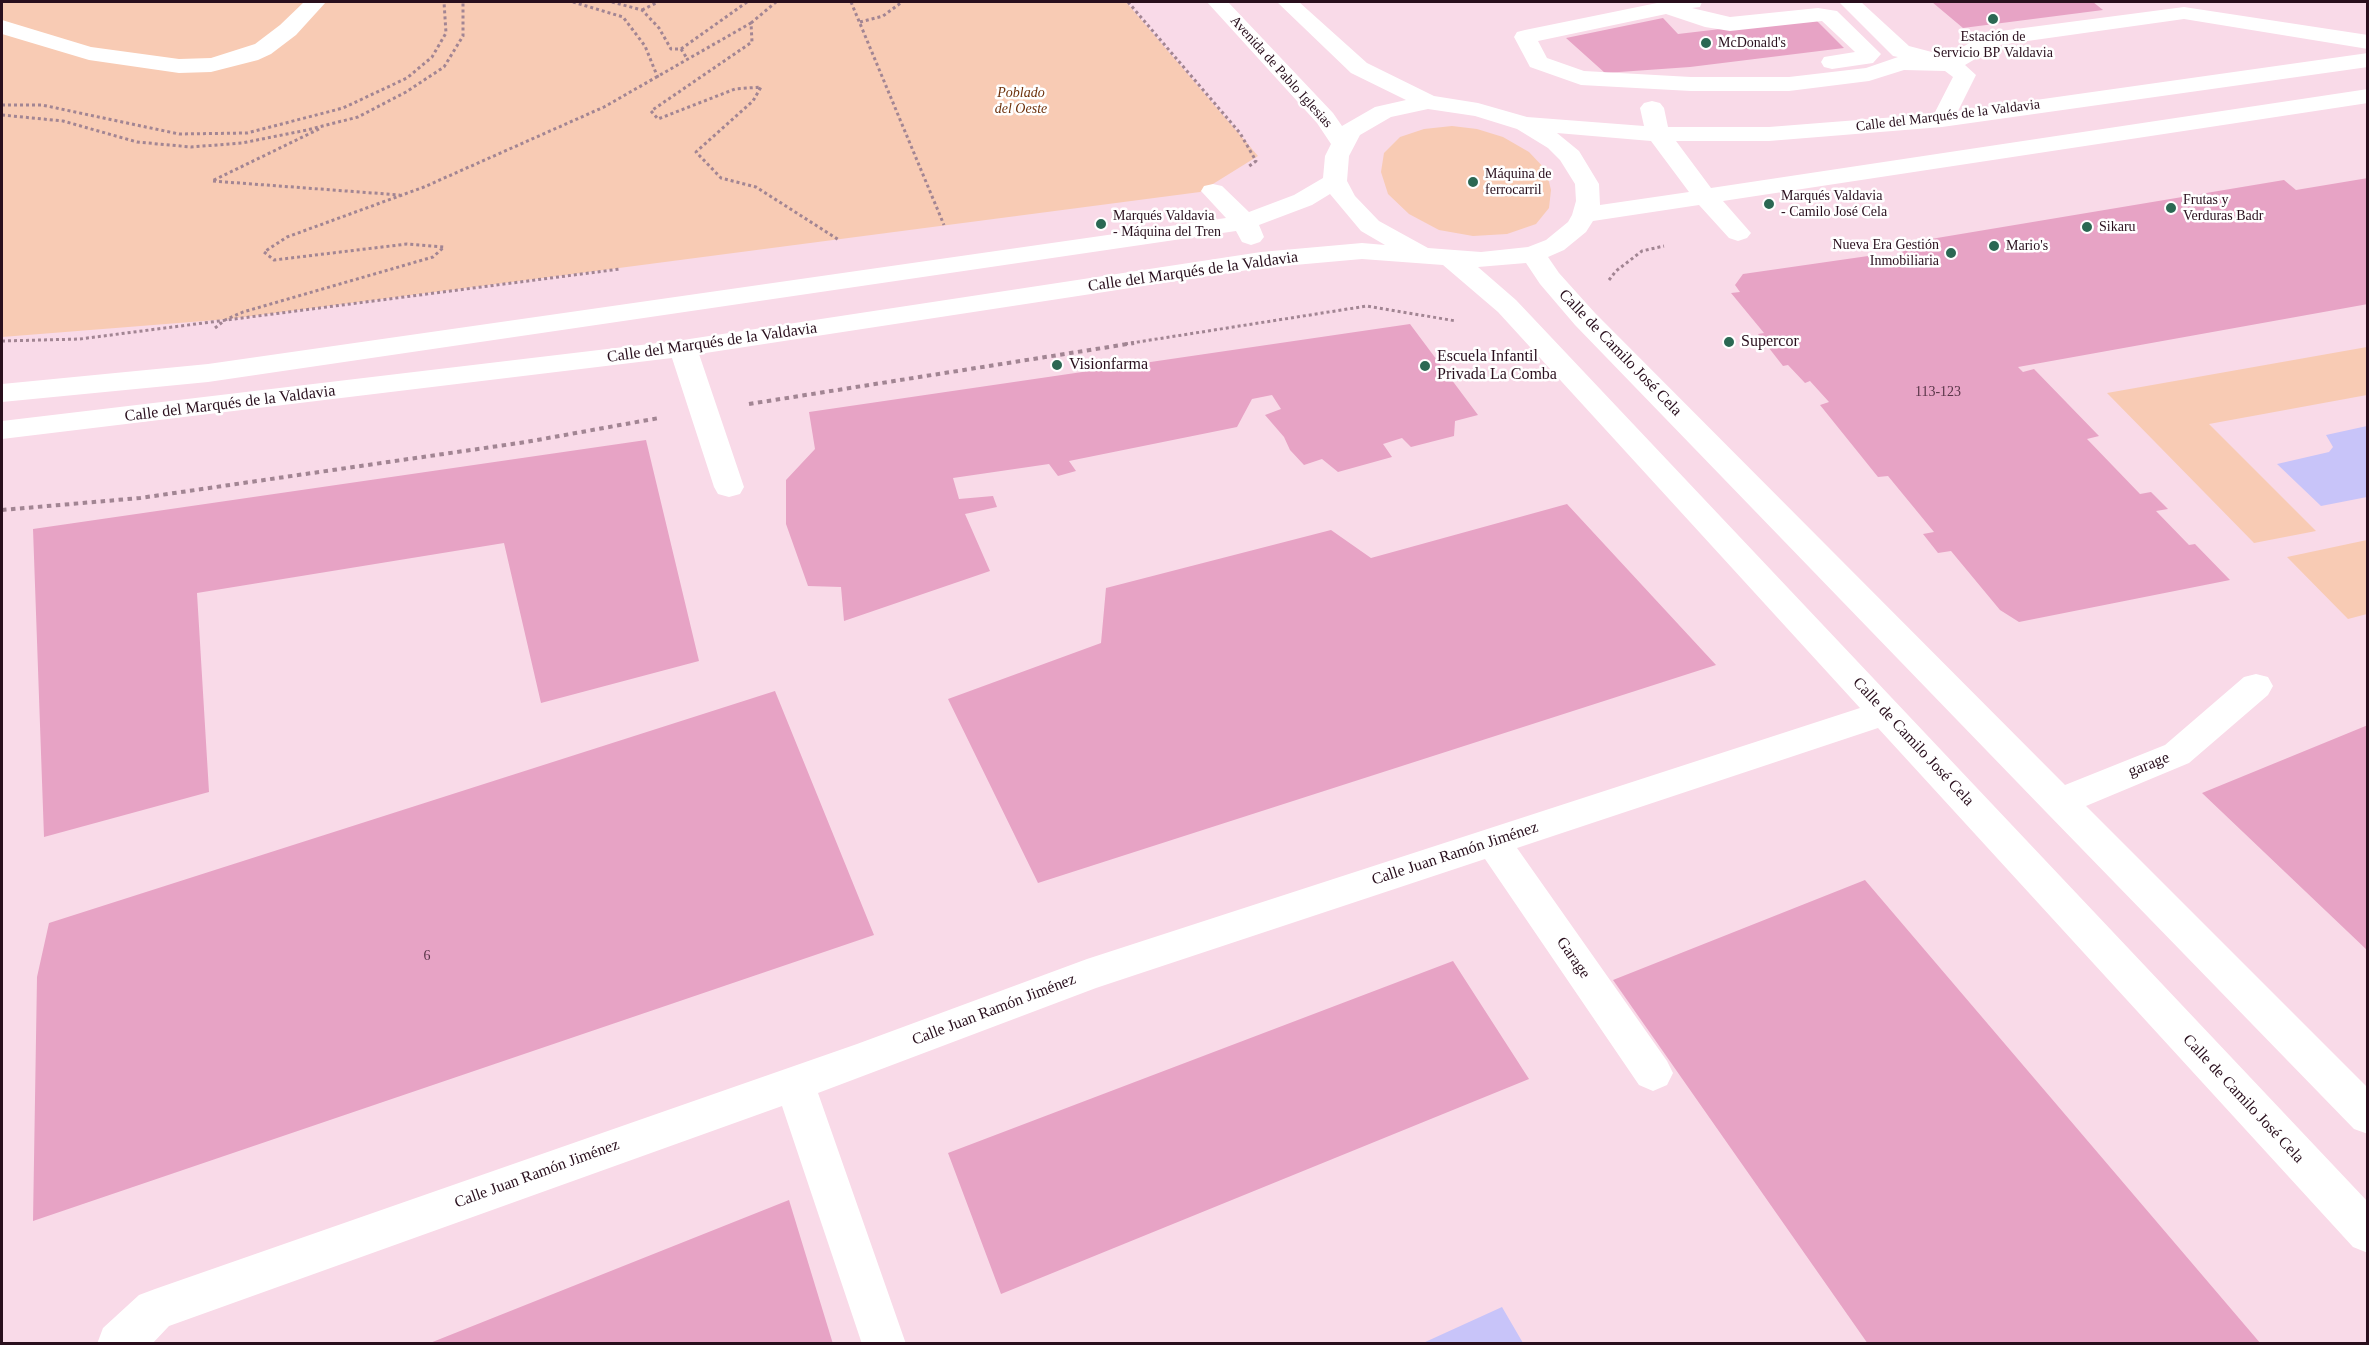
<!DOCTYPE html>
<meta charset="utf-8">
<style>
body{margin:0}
#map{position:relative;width:2369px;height:1345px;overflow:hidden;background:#f9dae8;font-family:Georgia,serif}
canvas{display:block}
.frame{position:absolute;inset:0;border:3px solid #290f1d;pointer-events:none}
</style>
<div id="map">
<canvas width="2369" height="1345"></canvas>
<div class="frame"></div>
</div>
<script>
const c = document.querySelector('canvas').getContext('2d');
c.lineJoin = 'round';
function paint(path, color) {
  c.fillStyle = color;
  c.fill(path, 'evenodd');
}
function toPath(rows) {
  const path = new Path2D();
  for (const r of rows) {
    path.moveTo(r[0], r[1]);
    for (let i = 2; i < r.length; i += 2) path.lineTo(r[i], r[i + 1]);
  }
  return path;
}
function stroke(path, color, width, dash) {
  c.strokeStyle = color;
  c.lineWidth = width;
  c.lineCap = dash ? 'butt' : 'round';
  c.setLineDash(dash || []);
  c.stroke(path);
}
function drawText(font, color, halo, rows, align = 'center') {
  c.font = font + ' Georgia,serif';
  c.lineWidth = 5;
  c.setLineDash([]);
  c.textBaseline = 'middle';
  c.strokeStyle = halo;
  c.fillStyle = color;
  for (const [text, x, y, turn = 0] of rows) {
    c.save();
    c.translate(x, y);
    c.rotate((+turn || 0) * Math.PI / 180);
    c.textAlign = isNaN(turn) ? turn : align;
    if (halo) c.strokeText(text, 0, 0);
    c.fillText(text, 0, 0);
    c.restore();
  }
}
paint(toPath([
 [2,2,1126,2,1258,156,1200,192,229,319,2,337],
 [1452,126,1477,129,1503,137,1529,152,1546,170,1551,190,1549,208,1536,224,1507,234,1473,236,1439,230,1409,214,1388,194,1381,172,1384,153,1400,137,1424,129],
 [2367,347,2367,395,2209,424,2316,531,2254,543,2107,393],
 [2367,540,2367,614,2348,619,2287,557]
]), '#f8cbb4');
paint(toPath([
 [2367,426,2367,497,2321,506,2277,464,2329,452,2333,447,2326,435],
 [1502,1307,1523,1343,1423,1343]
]), '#c8c4f9');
paint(toPath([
 [1932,2,2093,2,2103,10,1963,28],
 [1663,18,1678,34,1814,18,1844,48,1690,67,1605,73,1566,38],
 [2368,178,2368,304,2018,367,2023,372,2034,369,2099,436,2087,439,2140,494,2151,492,2168,509,2156,511,2189,545,2195,544,2230,580,2019,622,2000,610,1951,551,1938,553,1923,534,1934,532,1888,476,1878,477,1820,405,1829,402,1810,381,1805,383,1788,365,1783,366,1758,334,1764,333,1731,293,1740,292,1735,285,1743,274,1875,255,1879,259,1904,254,1895,245,2284,180,2296,190],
 [1410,324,1478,415,1455,421,1454,436,1411,447,1402,438,1383,444,1392,457,1338,472,1322,459,1304,465,1290,450,1284,437,1265,415,1281,409,1272,395,1252,399,1237,427,1069,461,1076,471,1058,476,1049,464,953,478,959,499,993,496,997,507,965,514,990,571,844,621,841,587,808,586,786,524,786,480,815,449,809,412],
 [646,440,699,661,541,703,504,543,197,593,209,792,44,837,33,529],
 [1567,504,1716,665,1038,883,948,699,1101,643,1106,588,1331,530,1371,558],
 [775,691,874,935,33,1221,37,977,49,923],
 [2368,725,2368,951,2202,793],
 [1865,880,2261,1344,1868,1344,1613,980],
 [1453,961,1529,1079,1001,1294,948,1153],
 [789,1200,833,1344,430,1344,430,1343]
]), '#e7a3c5');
stroke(toPath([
 [573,2,623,17,645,46,658,78],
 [612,2,642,10,659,28,671,49,681,49,747,2],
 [851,2,944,225],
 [1128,2,1240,133,1256,161,1248,167],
 [642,10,658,2],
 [860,22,883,16,902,2],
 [751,23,776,2],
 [681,49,688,60],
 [2,105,42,105,179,134,247,133,343,108,407,78,432,57,446,33,444,2],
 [2,115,63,121,137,142,191,147,242,143,307,130,358,117,406,92,444,67,463,36,463,2],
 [319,129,212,181,400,195],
 [1609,280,1616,271,1642,251,1664,246],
 [215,328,225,320,243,312,433,257,444,247,407,244,274,260,264,252,287,237,424,187,604,107,751,23,752,42,651,111,658,119,735,89,761,87,753,101,696,152,721,178,756,187,839,240],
 [2,341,80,339,620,269],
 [1125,344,1367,306,1456,321]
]), '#a28593', 3, [3, 3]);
stroke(toPath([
 [749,404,1134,343],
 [2,510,140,498,526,442,659,418]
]), '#a28593', 4, [4.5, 4.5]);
paint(toPath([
 [304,2,326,2,296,35,271,54,258,60,211,72,179,73,89,60,2,34,2,20,91,47,179,59,211,58,255,44,280,25,304,2],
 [1207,2,1228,2,1333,113,1342,126,1375,107,1406,100,1351,73,1277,2,1299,2,1367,63,1434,96,1478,103,1527,117,1644,126,1640,108,1644,103,1652,101,1660,103,1664,108,1668,127,1769,127,1934,114,1953,77,1945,71,1904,70,1869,81,1789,91,1691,91,1581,85,1530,67,1514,37,1517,32,1525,30,1662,2,1702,2,1700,7,1692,8,1730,17,1818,8,1837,11,1881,54,1873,63,1832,69,1824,67,1821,62,1824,57,1855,52,1822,21,1730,31,1705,27,1666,14,1538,41,1547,58,1584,71,1691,77,1789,77,1866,68,1898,57,1893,56,1839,2,1861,2,1909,46,1947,56,1985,34,1993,32,2184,7,2368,35,2368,49,2184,19,1999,45,1965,65,1976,75,1958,111,2368,53,2368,67,1942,127,1769,141,1676,141,1711,188,2368,89,2368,103,1723,201,1751,233,1747,238,1738,241,1729,238,1699,205,1593,221,1586,232,1564,250,1548,257,1559,273,1595,313,2065,785,2165,745,2244,677,2256,674,2268,677,2273,686,2268,695,2189,763,2086,806,2368,1088,2368,1134,2354,1129,2046,812,1575,325,1540,284,1526,263,1478,267,1516,300,2368,1202,2368,1253,2353,1247,1878,728,1517,848,1667,1061,1673,1073,1667,1085,1653,1091,1639,1085,1485,859,1096,988,818,1093,906,1344,862,1344,782,1106,169,1326,152,1344,97,1344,103,1328,139,1295,155,1289,857,1044,1087,959,1860,708,1498,312,1443,265,1362,259,1261,268,699,354,744,487,740,494,729,497,718,494,714,487,672,358,2,439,2,421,683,340,1261,252,1362,243,1385,245,1361,231,1330,194,1312,205,1259,225,1264,237,1260,242,1251,245,1242,242,1236,231,208,382,2,402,2,384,208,364,1226,218,1201,191,1204,186,1213,184,1222,186,1249,212,1294,195,1323,178,1325,156,1331,144,1317,123,1207,2],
 [1428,109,1475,116,1517,129,1548,148,1560,160,1575,184,1576,201,1572,215,1568,222,1546,240,1528,247,1481,252,1428,248,1379,221,1355,196,1347,181,1349,156,1360,135,1391,117,1428,109],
 [1557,133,1651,141,1689,192,1600,205,1599,184,1579,151,1557,133]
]), '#fff');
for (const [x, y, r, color] of [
 [1993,19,6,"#2b6853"],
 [1706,43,6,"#2b6853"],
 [1473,182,6,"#2b6853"],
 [1769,204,6,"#2b6853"],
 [2171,208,6,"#2b6853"],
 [1101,224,6,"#2b6853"],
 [2087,227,6,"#2b6853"],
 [1994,246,6,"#2b6853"],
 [1951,253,6,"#2b6853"],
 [1729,342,6,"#2b6853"],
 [1057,365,6,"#2b6853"],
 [1425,366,6,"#2b6853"]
]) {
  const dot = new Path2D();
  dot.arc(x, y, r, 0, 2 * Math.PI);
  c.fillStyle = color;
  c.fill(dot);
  stroke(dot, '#fff', 2);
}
drawText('14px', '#290f1d', '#fff', [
 ["Estación de",1993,37,"center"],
 ["Servicio BP Valdavia",1993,53,"center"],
 ["McDonald's",1718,43],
 ["Máquina de",1485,174],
 ["ferrocarril",1485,190],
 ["Marqués Valdavia",1781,196],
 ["- Camilo José Cela",1781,212],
 ["Frutas y",2183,200],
 ["Verduras Badr",2183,216],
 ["Marqués Valdavia",1113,216],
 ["- Máquina del Tren",1113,232],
 ["Sikaru",2099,227],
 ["Nueva Era Gestión",1939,245,"right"],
 ["Inmobiliaria",1939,261,"right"],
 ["Mario's",2006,246]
], 'left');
drawText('14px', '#290f1d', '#fff', [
 ["Avenida de Pablo Iglesias",1281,72,48],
 ["Calle del Marqués de la Valdavia",1948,116,-7]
]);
drawText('italic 14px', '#6e320c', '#fff', [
 ["Poblado",1021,93],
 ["del Oeste",1021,109]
]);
drawText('14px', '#583447', null, [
 ["113-123",1938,392],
 ["6",427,956]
]);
drawText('16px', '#290f1d', '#fff', [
 ["Calle del Marqués de la Valdavia",1193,272,-8],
 ["Calle del Marqués de la Valdavia",712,343,-8],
 ["Calle de Camilo José Cela",1620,353,46],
 ["Calle del Marqués de la Valdavia",230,404,-7],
 ["Calle de Camilo José Cela",1913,742,47],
 ["garage",2149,765,-21],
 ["Calle Juan Ramón Jiménez",1455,854,-18],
 ["Garage",1573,958,55],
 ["Calle Juan Ramón Jiménez",994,1010,-21],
 ["Calle de Camilo José Cela",2243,1099,47],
 ["Calle Juan Ramón Jiménez",537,1174,-20]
]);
drawText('16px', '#290f1d', '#fff', [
 ["Supercor",1741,342],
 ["Escuela Infantil",1437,357],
 ["Privada La Comba",1437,375],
 ["Visionfarma",1069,365]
], 'left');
</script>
